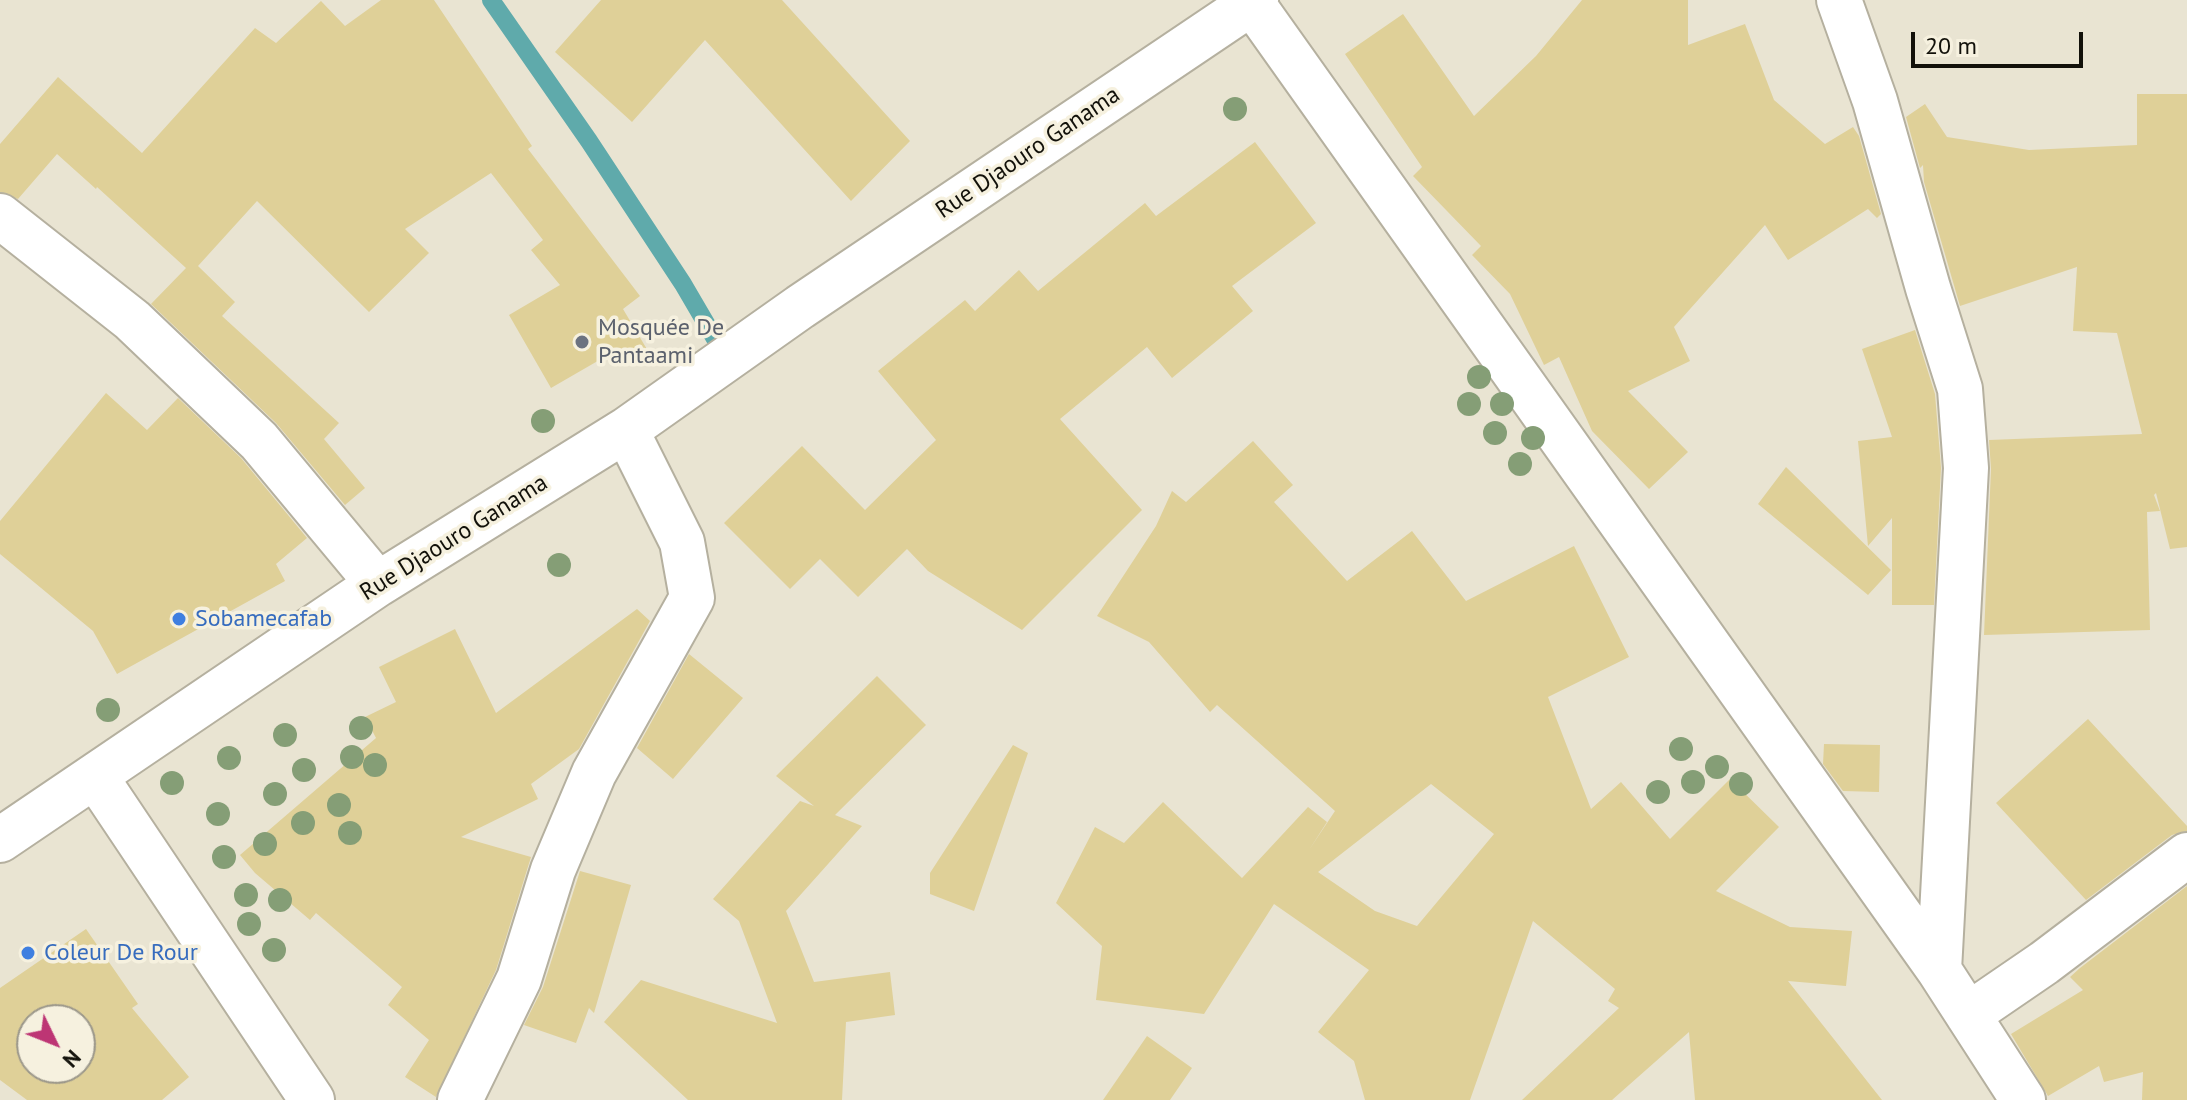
<!DOCTYPE html>
<meta charset="utf-8">
<style>
body{margin:0}
#map{position:relative;width:2187px;height:1100px;overflow:hidden;background:#e9e4d2;font-family:"PT Sans",sans-serif}
canvas{display:block}
.north{position:absolute;left:16px;top:1004px;width:80px;height:80px;box-sizing:border-box;background:#f6f1df;border:2px solid #9b978a;border-radius:50%;rotate:133deg;font-size:22px;font-weight:700;line-height:32px;text-align:center;color:#12110a}
.north::after{content:'';display:block;margin:auto;width:28px;height:36px;background:#bd3574;clip-path:polygon(50% 0,100% 100%,50% 72%,0 100%)}
.scale{position:absolute;left:1911px;top:32px;width:172px;height:36px;box-sizing:border-box;border:4px solid #12110a;border-top:0;padding-left:10px;font-size:24px;line-height:28px;white-space:nowrap;color:#12110a;-webkit-text-stroke:6px #f6f1df;paint-order:stroke}
</style>
<div id="map">
<canvas width="2187" height="1100"></canvas>
<div class="north">N</div>
<div class="scale">20 m</div>
</div>
<script>
const c = document.querySelector('canvas').getContext('2d');
c.lineJoin = 'round';
function toPath(rows) {
  const path = new Path2D();
  for (const r of rows) {
    path.moveTo(r[0], r[1]);
    for (let i = 2; i < r.length; i += 2) path.lineTo(r[i], r[i + 1]);
  }
  return path;
}
function stroke(path, color, width, dash) {
  c.strokeStyle = color;
  c.lineWidth = width;
  c.lineCap = dash ? 'butt' : 'round';
  c.setLineDash(dash || []);
  c.stroke(path);
}
function paint(path, color) {
  c.fillStyle = color;
  c.fill(path, 'evenodd');
}
function drawText(font, color, halo, rows, align = 'center') {
  c.font = font + ' "PT Sans",sans-serif';
  c.lineWidth = 7;
  c.setLineDash([]);
  c.textBaseline = 'middle';
  c.strokeStyle = halo;
  c.fillStyle = color;
  for (const [text, x, y, turn = 0] of rows) {
    c.save();
    c.translate(x, y);
    c.rotate((+turn || 0) * Math.PI / 180);
    c.textAlign = isNaN(turn) ? turn : align;
    if (halo) c.strokeText(text, 0, 0);
    c.fillText(text, 0, 0);
    c.restore();
  }
}
stroke(toPath([
 [491,0,589,141,683,284,728,361]
]), '#5faaab', 18);
paint(toPath([
 [381,0,434,0,532,146,528,149,640,296,623,309,648,351,627,366,615,351,551,388,509,315,560,285,531,250,543,240,491,173,405,229,429,253,369,312,257,201,198,266,235,302,222,316,339,423,324,439,365,488,345,505,276,423,151,304,186,268,97,187,96,189,57,154,18,199,0,192,0,144,58,77,142,153,255,28,276,43,321,1,345,26],
 [601,0,782,0,910,141,851,201,705,40,632,122,555,52],
 [1582,0,1688,0,1688,45,1745,24,1774,100,1825,144,1853,127,1859,136,1881,214,1877,218,1868,209,1788,260,1765,225,1674,327,1690,361,1628,391,1688,452,1649,489,1592,431,1559,357,1544,365,1510,294,1472,255,1481,246,1413,176,1422,167,1345,54,1403,14,1474,116,1536,56],
 [2137,94,2187,94,2187,547,2170,549,2156,493,2154,495,2160,511,2147,512,2150,630,1984,635,1991,469,1989,440,2142,434,2117,333,2073,331,2077,267,1960,306,1924,182,1923,165,1920,168,1906,117,1925,104,1947,137,2029,150,2137,145],
 [1255,142,1316,223,1232,286,1253,311,1172,378,1147,347,1060,419,1142,510,1022,630,928,571,907,549,858,597,820,559,790,589,724,523,802,446,865,510,936,440,878,371,965,300,975,311,1019,270,1038,291,1145,203,1156,216],
 [1915,330,1935,394,1941,468,1934,605,1892,605,1892,518,1868,546,1858,441,1892,437,1862,349],
 [106,393,147,430,178,398,241,458,307,538,276,564,285,581,117,674,93,631,0,554,0,521],
 [1253,441,1293,485,1274,502,1347,581,1412,531,1466,601,1574,546,1629,657,1548,697,1591,809,1621,782,1670,839,1730,779,1779,827,1716,891,1790,927,1852,931,1846,986,1788,981,1882,1100,1695,1100,1689,1032,1612,1100,1522,1100,1619,1008,1608,1001,1615,989,1533,921,1470,1100,1365,1100,1354,1061,1318,1032,1369,970,1274,904,1204,1014,1096,1000,1102,946,1056,903,1095,827,1124,843,1163,802,1242,878,1308,807,1327,822,1309,850,1335,811,1217,705,1210,712,1149,642,1097,616,1156,526,1172,491,1186,502],
 [1431,784,1494,834,1417,926,1375,911,1318,872],
 [1786,467,1891,570,1868,595,1758,504],
 [637,609,650,621,579,749,531,784,538,799,461,837,531,857,496,970,436,1097,405,1077,429,1040,388,1005,402,987,316,913,310,920,255,873,240,855,376,738,365,717,396,702,379,667,455,629,496,713],
 [689,654,743,698,673,779,637,748],
 [877,676,926,725,835,815,862,826,786,911,814,982,890,972,895,1015,846,1022,842,1100,688,1100,604,1022,641,980,777,1023,739,921,713,899,800,801,814,806,776,776],
 [2088,719,2187,826,2187,831,2172,835,2086,900,1996,803],
 [1824,744,1880,745,1879,792,1843,791,1823,764],
 [1013,745,1028,753,974,911,930,894,930,873],
 [580,871,631,885,594,1013,589,1008,576,1043,524,1025,543,987],
 [2187,886,2187,1100,2142,1100,2143,1072,2104,1082,2099,1066,2048,1096,2011,1034,2083,990,2070,977,2080,968],
 [86,929,138,1004,132,1008,189,1077,162,1100,27,1100,0,1080,0,988],
 [32,1020,80,1020,80,1068,32,1068],
 [1147,1036,1192,1068,1170,1100,1103,1100]
]), '#dfd098');
const minor = toPath([
 [1839,0,1875,101,1928,288,1960,389,1966,468,1939,970],
 [1252,3,1939,970,2023,1100],
 [0,216,132,320,259,441,378,584],
 [95,776,312,1100],
 [0,840,378,584,626,430,800,307,1256,0],
 [1968,1015,2044,963,2187,855],
 [460,1100,519,979,553,870,594,773,692,598,682,542,626,430]
]);
stroke(minor, '#b5b09f', 48);
stroke(minor, '#fff', 44);
c.fillStyle = '#859e76';
for (const [x, y] of [
 [1235,109],
 [1479,377],
 [1469,404],
 [1502,404],
 [543,421],
 [1495,433],
 [1533,438],
 [1520,464],
 [559,565],
 [108,710],
 [361,728],
 [285,735],
 [1681,749],
 [352,757],
 [229,758],
 [375,765],
 [1717,767],
 [304,770],
 [1693,782],
 [172,783],
 [1741,784],
 [1658,792],
 [275,794],
 [339,805],
 [218,814],
 [303,823],
 [350,833],
 [265,844],
 [224,857],
 [246,895],
 [280,900],
 [249,924],
 [274,950]
]) {
  c.beginPath();
  c.arc(x, y, 12, 0, 2 * Math.PI);
  c.fill();
}
for (const [x, y, r, color] of [
 [582,342,8,"#6b7280"],
 [179,619,8,"#3f7fe0"],
 [28,953,8,"#3f7fe0"]
]) {
  const dot = new Path2D();
  dot.arc(x, y, r, 0, 2 * Math.PI);
  c.fillStyle = color;
  c.fill(dot);
  stroke(dot, '#f6f1df', 3);
}
drawText('24px', '#12110a', '#f6f1df', [
 ["Rue Djaouro Ganama",1028,153,-34],
 ["Rue Djaouro Ganama",454,538,-32]
]);
drawText('24px', '#5b616d', '#f6f1df', [
 ["Mosquée De",598,328],
 ["Pantaami",598,356]
], 'left');
drawText('24px', '#366cbe', '#f6f1df', [
 ["Sobamecafab",195,619],
 ["Coleur De Rour",44,953]
], 'left');
</script>
